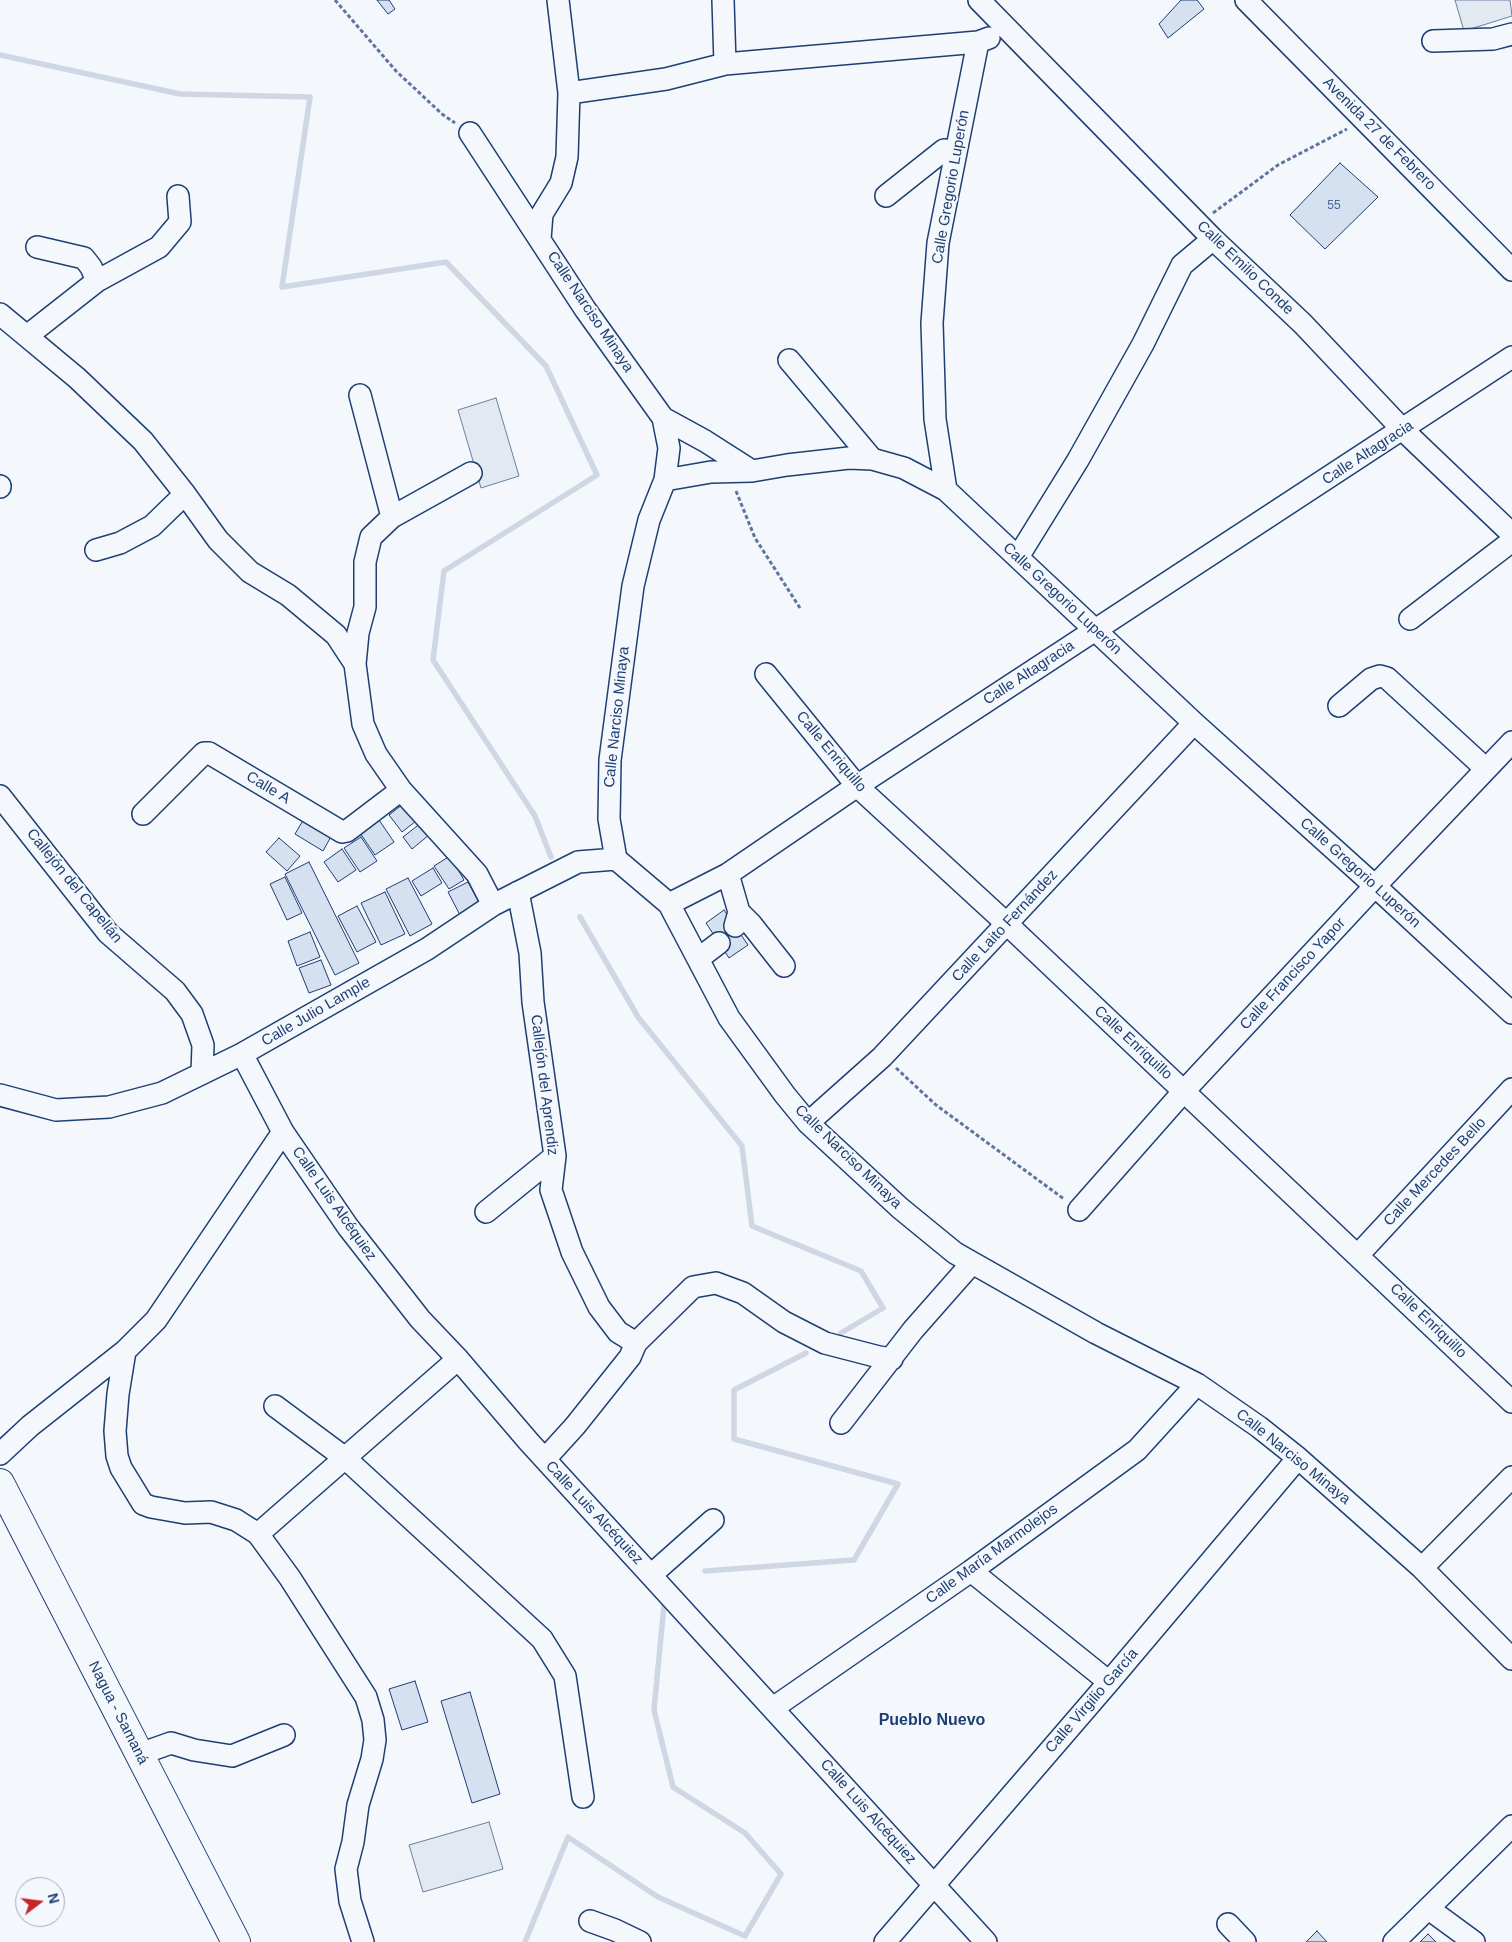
<!DOCTYPE html>
<meta charset="utf-8">
<style>
body{margin:0}
#map{position:relative;width:1512px;height:1942px;overflow:hidden;background:#f4f7fb;font-family:Arial,sans-serif}
canvas{display:block}
.north{position:absolute;left:15px;top:1877px;width:50px;height:50px;box-sizing:border-box;background:#f4f7fb;border:1px solid #9eadc5;border-radius:50%;rotate:75deg;font-size:14px;font-weight:700;line-height:20px;text-align:center;color:#1d3f73}
.north::after{content:'';display:block;margin:auto;width:18px;height:22px;background:#c62828;clip-path:polygon(50% 0,100% 100%,50% 72%,0 100%)}
</style>
<div id="map">
<canvas width="1512" height="1942"></canvas>
<div class="north">N</div>
</div>
<script>
const c = document.querySelector('canvas').getContext('2d');
c.lineJoin = 'round';
function paint(path, color) {
  c.fillStyle = color;
  c.fill(path, 'evenodd');
}
function toPath(rows) {
  const path = new Path2D();
  for (const r of rows) {
    path.moveTo(r[0], r[1]);
    for (let i = 2; i < r.length; i += 2) path.lineTo(r[i], r[i + 1]);
  }
  return path;
}
function stroke(path, color, width, dash) {
  c.strokeStyle = color;
  c.lineWidth = width;
  c.lineCap = dash ? 'butt' : 'round';
  c.setLineDash(dash || []);
  c.stroke(path);
}
function drawText(font, color, halo, rows, align = 'center') {
  c.font = font + ' Arial,sans-serif';
  c.lineWidth = 4;
  c.setLineDash([]);
  c.textBaseline = 'middle';
  c.strokeStyle = halo;
  c.fillStyle = color;
  for (const [text, x, y, turn = 0] of rows) {
    c.save();
    c.translate(x, y);
    c.rotate((+turn || 0) * Math.PI / 180);
    c.textAlign = isNaN(turn) ? turn : align;
    if (halo) c.strokeText(text, 0, 0);
    c.fillText(text, 0, 0);
    c.restore();
  }
}
const green = toPath([
 [1455,0,1510,0,1512,16,1464,31,1455,0],
 [496,398,519,476,481,488,458,410,496,398],
 [489,1822,503,1869,423,1892,409,1845,489,1822]
]);
paint(green, '#e3e9f0');
stroke(green, '#687fa3', 1);
stroke(toPath([
 [0,55,180,94,310,97,282,287,446,262,546,366,597,475,444,571,433,660,535,816,551,857],
 [580,917,638,1017,742,1146,752,1226,861,1271,883,1308,841,1333],
 [705,1571,854,1560,898,1484,734,1439,734,1390,806,1353],
 [525,1942,568,1837,658,1897,745,1936,781,1874,745,1833,673,1787,654,1710,664,1605]
]), '#cfd7e4', 5.5);
const building = toPath([
 [377,0,389,0,395,9,388,14,377,0],
 [1181,0,1197,0,1204,9,1168,38,1159,24,1181,0],
 [1340,163,1378,197,1325,249,1290,215,1340,163],
 [403,804,416,821,402,832,389,815,403,804],
 [305,817,333,833,323,851,295,834,305,817],
 [379,820,394,842,375,855,360,833,379,820],
 [421,823,429,835,412,849,403,837,421,823],
 [361,837,377,861,360,872,344,848,361,837],
 [279,838,300,856,287,871,266,852,279,838],
 [342,849,356,870,338,882,324,862,342,849],
 [450,856,464,880,449,889,434,866,450,856],
 [309,862,359,963,335,975,285,874,309,862],
 [433,868,442,883,421,896,412,881,433,868],
 [285,877,302,913,287,920,270,884,285,877],
 [408,878,432,924,410,936,386,889,408,878],
 [468,882,480,904,460,915,448,892,468,882],
 [385,892,405,934,381,945,361,903,385,892],
 [357,906,376,942,357,952,338,916,357,906],
 [724,910,748,945,729,958,706,923,724,910],
 [310,932,320,957,297,966,288,941,310,932],
 [321,960,331,985,309,993,299,968,321,960],
 [415,1681,428,1722,402,1730,389,1689,415,1681],
 [470,1692,500,1794,472,1803,441,1701,470,1692],
 [1317,1931,1327,1942,1306,1942,1317,1931],
 [1428,1934,1436,1942,1420,1942,1428,1934]
]);
paint(building, '#d5e0f0');
stroke(building, '#1d3f73', 1);
const minor = toPath([
 [723,0,725,64],
 [979,0,1213,239,1303,324,1403,430,1512,534],
 [1246,0,1512,270],
 [1433,41,1493,39,1512,34],
 [978,42,938,243,932,323,935,419,946,490,1194,723,1375,886,1512,1013],
 [569,93,666,79,725,64,978,42,989,38],
 [470,133,585,309,663,418,669,448,665,480,649,520,633,586,610,760,609,819,616,859,669,904,729,1018,785,1095,808,1123,900,1208,955,1253,1096,1333,1197,1384,1259,1427,1298,1458,1422,1568,1512,1659],
 [886,196,944,150,956,151],
 [540,239,542,214,561,183,567,157,569,93,558,0],
 [37,247,84,258,91,267,97,281],
 [0,314,77,378,143,441,185,494,218,540,250,572,288,595,336,635,355,664,363,724,376,754,401,790,477,874,493,905],
 [27,336,97,281,159,247,180,222,178,196],
 [789,360,872,459],
 [360,395,392,517],
 [663,418,705,441,752,471],
 [665,480,711,472,752,471,787,465,849,458,872,459,904,468,946,490],
 [0,487,0,486],
 [96,550,120,543,152,526,185,494],
 [1018,557,1078,460,1143,344,1182,265,1213,239],
 [1410,619,1512,541],
 [355,664,358,633,365,607,365,562,371,537,392,517,471,473],
 [766,674,857,786,1007,924,1512,1402],
 [1339,706,1371,679,1380,676,1387,678,1486,769],
 [0,796,108,933,175,991,192,1014,203,1045,202,1073],
 [143,814,204,753,209,753,342,832,347,831,401,790],
 [728,874,739,912,735,926],
 [518,892,530,953,533,1002,555,1156,551,1190,572,1252,599,1307,618,1332,636,1343],
 [669,904,728,874,857,786,1512,357],
 [739,912,751,924,784,966],
 [698,959,719,943],
 [242,1054,283,1132,348,1227,420,1319,458,1359,529,1442,986,1942],
 [0,1095,56,1110,109,1107,162,1093,242,1054,427,949,493,905,578,862,616,859],
 [808,1123,882,1057,1194,723],
 [1079,1210,1184,1091,1375,886,1512,742],
 [486,1212,555,1156],
 [1358,1255,1512,1089],
 [125,1351,118,1394,115,1431,117,1456,121,1468,143,1504,151,1507,185,1513,211,1512,236,1520,258,1534,290,1578,366,1697,373,1720,375,1740,372,1759,358,1805,353,1842,346,1869,350,1901,363,1942],
 [275,1406,345,1458,542,1639,565,1676,583,1797],
 [841,1423,913,1330,972,1263],
 [0,1454,30,1426,125,1351,156,1320,283,1132],
 [545,1459,575,1426,630,1357,636,1343,693,1287,716,1283,743,1293,784,1322,825,1343,879,1357,892,1359],
 [258,1534,458,1359],
 [1422,1568,1512,1477],
 [971,1571,1109,1682],
 [651,1575,713,1520],
 [773,1708,971,1571,1137,1450,1197,1384],
 [140,1754,171,1743,194,1750,232,1756,284,1735],
 [1429,1909,1474,1942],
 [590,1921,615,1930,640,1942],
 [1228,1924,1245,1942],
 [885,1942,1109,1682,1298,1458],
 [1394,1942,1512,1826]
]);
const major = toPath([
 [0,1483,236,1942]
]);
stroke(minor, '#1d3f73', 24);
stroke(major, '#1d3f73', 30);
stroke(toPath([
 [335,0,396,71,442,114,455,123],
 [1213,213,1278,165,1347,129],
 [736,491,755,538,800,608],
 [896,1068,936,1105,1064,1199]
]), '#5e769c', 3, [4, 2.5]);
stroke(minor, '#f4f7fb', 21);
stroke(major, '#f4f7fb', 28);
drawText('12px', '#4b6792', null, [
 ["55",1334,206]
]);
drawText('15px', '#1d3f73', '#f4f7fb', [
 ["Avenida 27 de Febrero",1379,134,45],
 ["Calle Gregorio Luperón",951,187,-80],
 ["Calle Emilio Conde",1245,268,44],
 ["Calle Narciso Minaya",590,312,56],
 ["Calle Altagracia",1368,453,-33],
 ["Calle Gregorio Luperón",1062,599,43],
 ["Calle Altagracia",1029,673,-33],
 ["Calle Narciso Minaya",617,717,-84],
 ["Calle Enriquillo",831,752,50],
 ["Calle A",268,788,31],
 ["Calle Gregorio Luperón",1360,873,42],
 ["Callejón del Capellán",74,886,51],
 ["Calle Laito Fernández",1005,926,-47],
 ["Calle Francisco Yapor",1293,974,-47],
 ["Calle Julio Lample",316,1012,-30],
 ["Calle Enriquillo",1133,1043,43],
 ["Callejón del Aprendiz",544,1085,83],
 ["Calle Narciso Minaya",848,1157,44],
 ["Calle Mercedes Bello",1435,1172,-47],
 ["Calle Luis Alcéquiez",334,1204,55],
 ["Calle Enriquillo",1428,1321,44],
 ["Calle Narciso Minaya",1293,1457,39],
 ["Calle Luis Alcéquiez",594,1513,47],
 ["Calle María Marmolejos",992,1554,-36],
 ["Calle Virgilio García",1092,1701,-49],
 ["Nagua - Samaná",118,1713,63],
 ["Calle Luis Alcéquiez",868,1812,48]
]);
drawText('bold 16px', '#1d3f73', '#f4f7fb', [
 ["Pueblo Nuevo",932,1721]
]);
</script>
